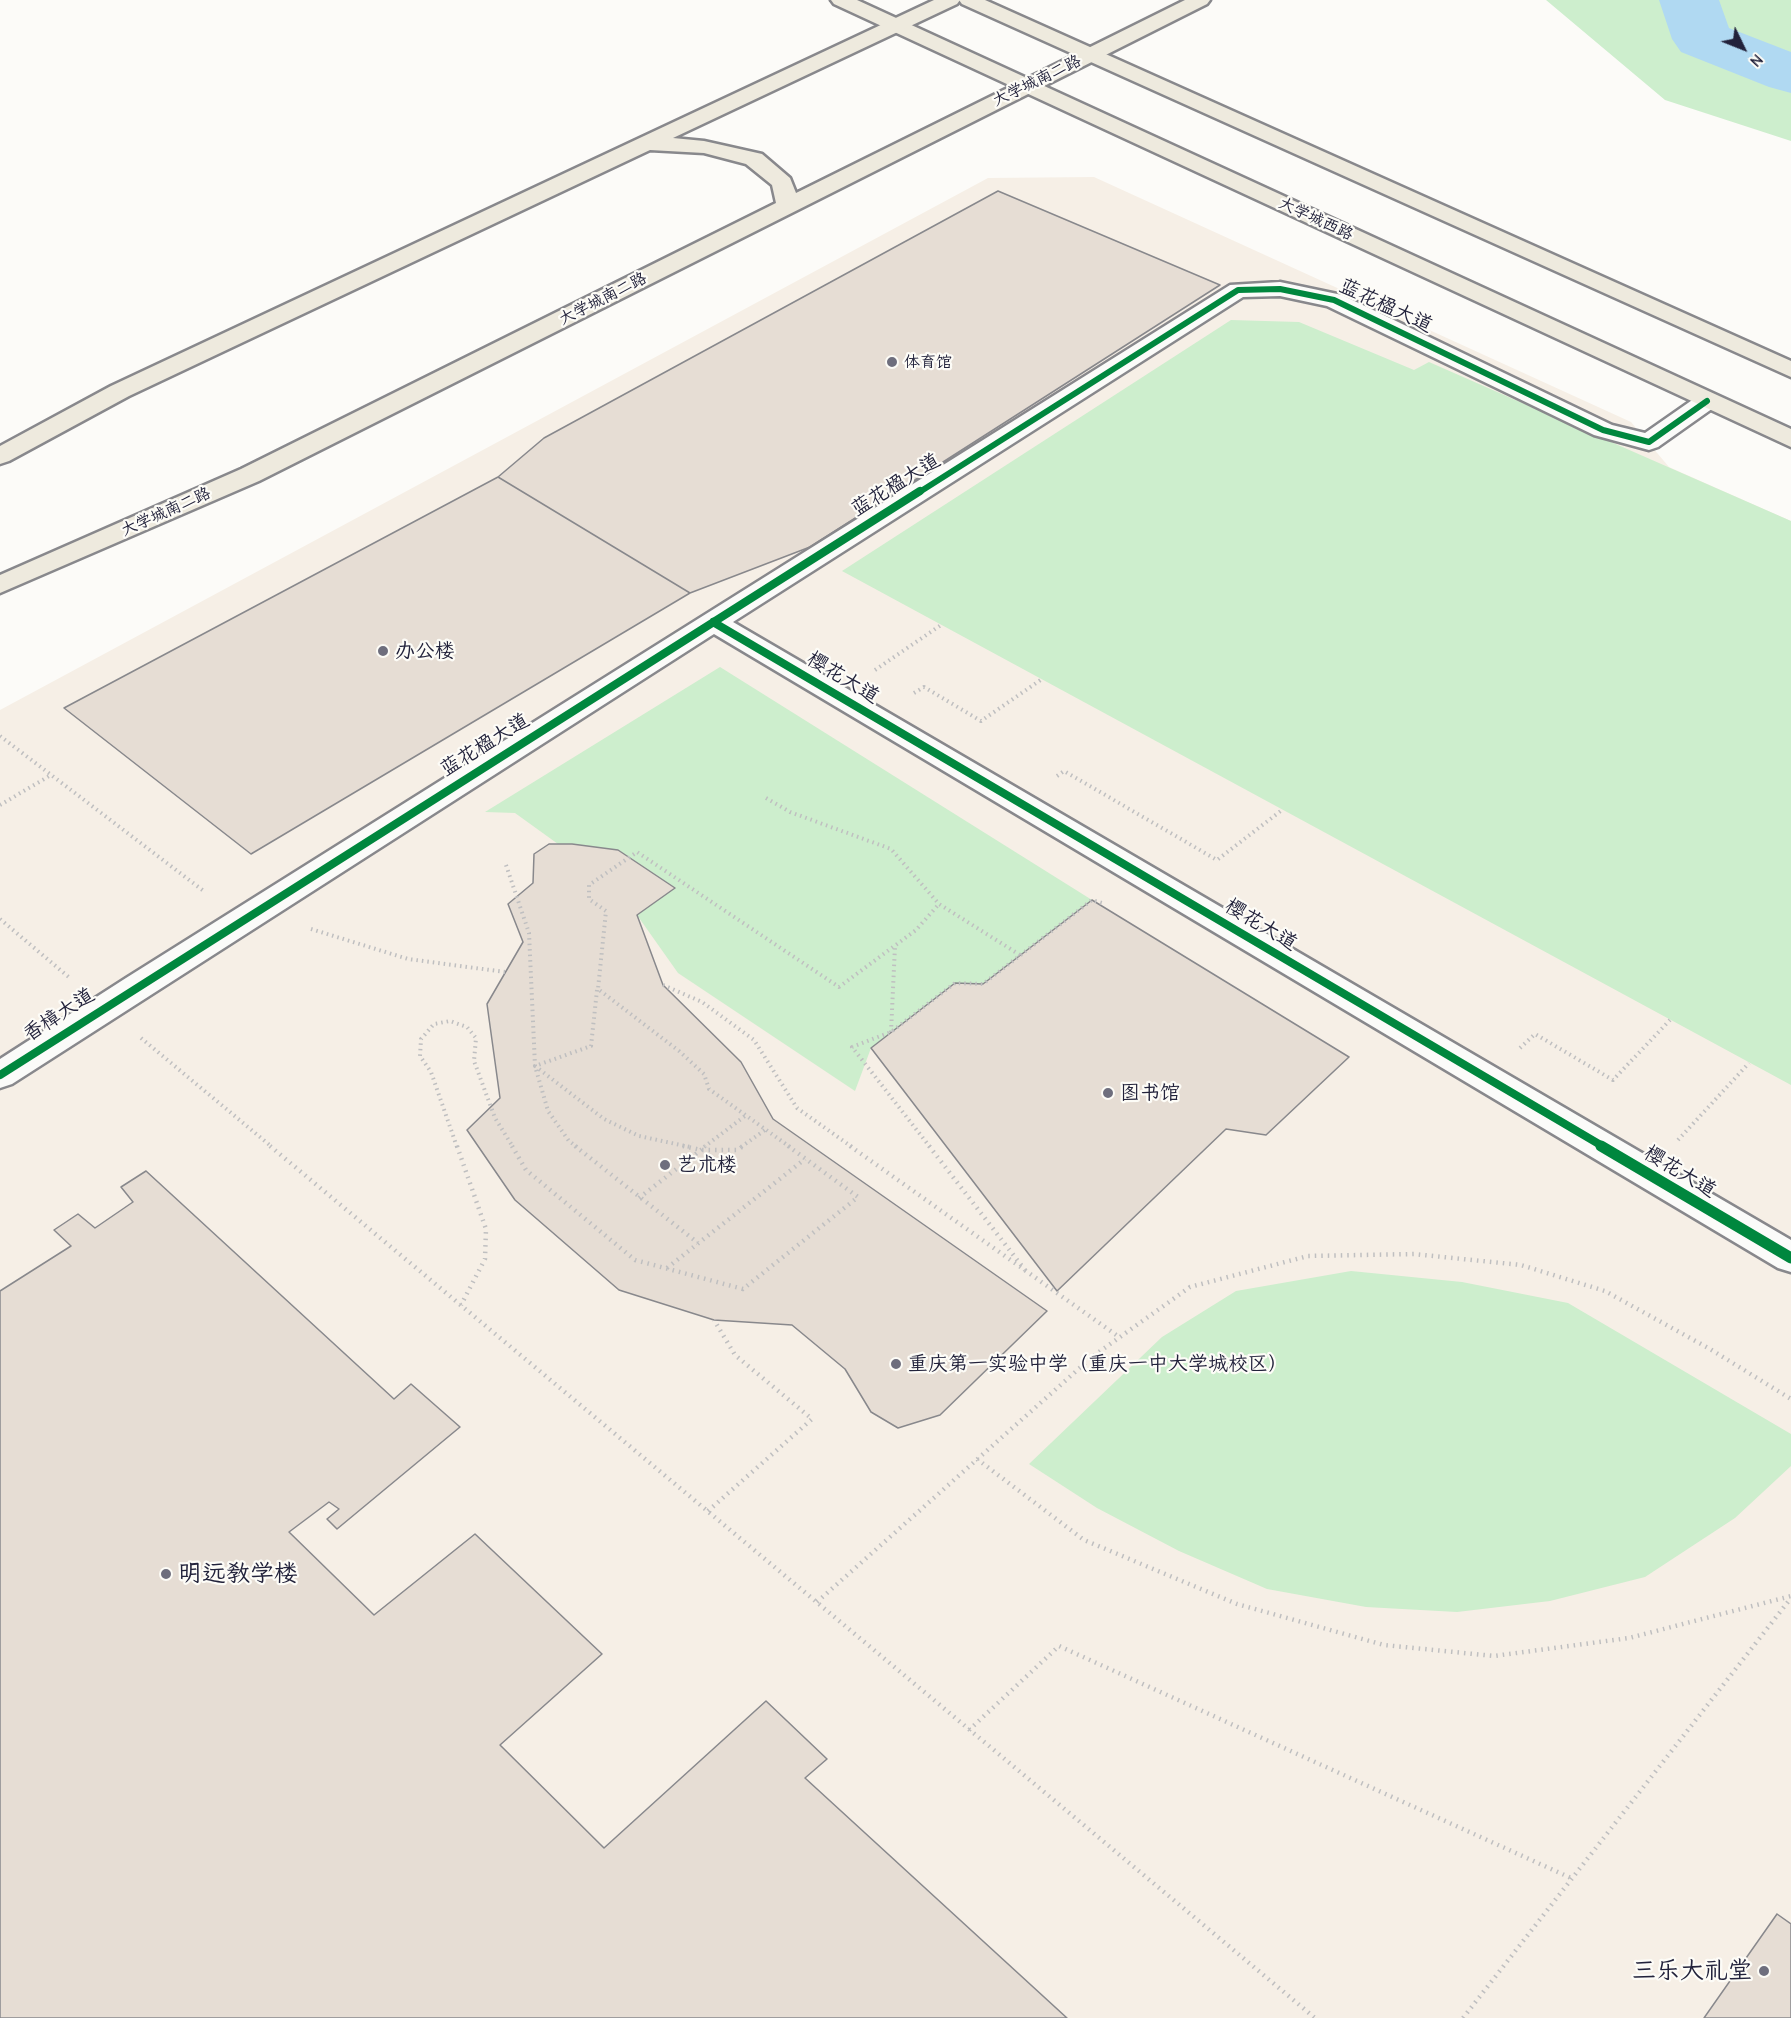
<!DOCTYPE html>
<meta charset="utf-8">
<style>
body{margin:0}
#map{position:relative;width:1791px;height:2018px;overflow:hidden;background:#fcfbf8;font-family:"Comic Neue",sans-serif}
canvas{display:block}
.north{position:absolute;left:1713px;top:18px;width:60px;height:60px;-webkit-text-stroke:4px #fdfcf7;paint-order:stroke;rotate:133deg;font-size:16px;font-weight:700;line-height:24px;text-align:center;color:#22223b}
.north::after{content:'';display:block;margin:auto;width:21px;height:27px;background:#22223b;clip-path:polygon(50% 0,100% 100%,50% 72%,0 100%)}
</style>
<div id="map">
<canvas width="1791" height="2018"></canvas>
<div class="north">N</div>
</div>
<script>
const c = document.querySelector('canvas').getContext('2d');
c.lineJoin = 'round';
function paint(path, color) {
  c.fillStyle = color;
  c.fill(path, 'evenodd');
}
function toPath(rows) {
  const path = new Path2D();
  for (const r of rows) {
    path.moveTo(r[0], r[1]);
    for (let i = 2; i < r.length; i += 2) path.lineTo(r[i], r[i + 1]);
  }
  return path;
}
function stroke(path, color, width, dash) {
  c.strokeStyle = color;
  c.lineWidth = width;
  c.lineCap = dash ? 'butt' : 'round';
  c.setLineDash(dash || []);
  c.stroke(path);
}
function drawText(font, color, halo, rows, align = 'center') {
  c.font = font + ' "Comic Neue","LXGW WenKai TC",sans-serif';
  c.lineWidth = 4.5;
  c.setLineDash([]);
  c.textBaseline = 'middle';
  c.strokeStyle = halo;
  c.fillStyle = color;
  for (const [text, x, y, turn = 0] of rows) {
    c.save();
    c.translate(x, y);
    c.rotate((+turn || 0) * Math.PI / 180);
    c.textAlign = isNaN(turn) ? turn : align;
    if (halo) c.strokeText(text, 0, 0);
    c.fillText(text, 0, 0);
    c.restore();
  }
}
paint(toPath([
 [1094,177,1631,422,1669,467,1791,521,1791,2018,0,2018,0,710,988,178]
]), '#f6efe6');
paint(toPath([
 [1546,0,1791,0,1791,141,1665,100],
 [1231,320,1299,322,1414,370,1429,362,1791,521,1791,1085,842,571],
 [720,667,1092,900,983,984,955,983,871,1048,855,1091,678,973,637,915,674,887,618,850,558,844,515,813,485,812],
 [1351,1271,1462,1282,1568,1303,1791,1434,1791,1466,1735,1518,1645,1577,1550,1601,1457,1612,1366,1607,1267,1589,1179,1551,1097,1508,1029,1464,1162,1337,1236,1291]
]), '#cdeecd');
paint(toPath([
 [1659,0,1719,0,1729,28,1791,52,1791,93,1769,87,1681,52,1672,39,1659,0]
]), '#b0d9f2');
const building = toPath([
 [998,191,1220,285,810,547,690,593,498,477,544,438,998,191],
 [498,477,690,593,251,854,64,708,498,477],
 [549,844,572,844,618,850,675,888,637,915,663,985,741,1062,773,1119,1047,1311,940,1415,898,1428,871,1412,845,1369,792,1325,714,1320,619,1290,515,1200,467,1130,500,1098,487,1004,523,942,508,904,533,883,534,854,549,844],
 [1092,900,1349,1057,1266,1135,1226,1129,1057,1291,871,1048,955,983,983,984,1092,900],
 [146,1171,394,1399,411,1384,460,1427,337,1529,327,1519,339,1509,329,1502,289,1532,374,1615,475,1534,602,1654,500,1745,604,1848,766,1701,827,1759,805,1778,1067,2018,0,2018,0,1291,71,1246,54,1230,78,1214,95,1228,133,1202,121,1187,146,1171],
 [1777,1914,1791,1924,1791,2018,1704,2018,1777,1914]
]);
paint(building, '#e6ddd4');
stroke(building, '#88888c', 1.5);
const minor = toPath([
 [1280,282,1342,295,1612,425,1645,433,1698,396,1707,394,1716,396,1719,401,1716,406,1658,447,1649,450,1594,435,1327,306,1280,296,1243,297,733,622,1791,1240,1791,1272,1778,1268,714,634,12,1084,0,1088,0,1059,126,978,1230,285,1280,282]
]);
const primary = toPath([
 [831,0,857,0,1791,429,1791,447,834,4,831,0],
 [959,0,985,0,1791,361,1791,377,962,4,959,0]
]);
const trunk = toPath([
 [934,0,960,0,957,4,673,138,704,141,762,154,790,178,796,193,1185,0,1210,0,1207,4,259,481,0,593,0,575,241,469,776,203,772,185,746,164,704,153,650,150,129,396,9,461,0,464,0,446,111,386,934,0]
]);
stroke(minor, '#88888c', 5);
stroke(primary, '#88888c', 5);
stroke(trunk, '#88888c', 5);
stroke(toPath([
 [875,670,941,625],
 [914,693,924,687,981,721,1042,679],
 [0,736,205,892],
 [1057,776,1064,771,1217,860,1282,810],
 [766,798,790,812,891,849,939,904,1020,955],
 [0,805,51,775],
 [506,865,529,933,535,1066,548,1111,569,1141,577,1147],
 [0,919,71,979],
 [311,929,408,959,505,972],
 [663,985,702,1002,754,1040,797,1108,852,1147],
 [597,990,591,1046,535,1066,604,1119,639,1136,690,1147],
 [891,1032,895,946],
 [141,1038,272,1147],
 [1520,1048,1535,1034,1613,1080,1670,1020],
 [1678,1140,1749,1063],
 [457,1147,431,1072,420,1056,421,1039,434,1024,450,1021,467,1027,476,1038,474,1061,495,1118,513,1147],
 [704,1147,745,1116],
 [741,1147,765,1130],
 [790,1147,709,1089,704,1074,679,1051,598,989,606,911,589,899,589,885,637,852,839,987,916,930,939,904],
 [930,1147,852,1047,891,1032,955,983,983,984,1092,900,1102,903]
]), '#bfbfc0', 4, [1.5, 4]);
stroke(toPath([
 [270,1146,1315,2018],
 [457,1146,486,1229,485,1259,461,1305],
 [512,1146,526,1170,635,1260,743,1289,858,1197,788,1146],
 [575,1146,698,1243],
 [683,1146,701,1150,738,1150,743,1146],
 [850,1146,1119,1337],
 [929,1146,1025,1270],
 [639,1198,706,1146],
 [667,1268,805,1159],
 [977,1459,1084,1540,1237,1604,1384,1645,1494,1656,1629,1638,1791,1596],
 [708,1511,812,1419,735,1355,714,1320],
 [817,1602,1092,1357,1190,1287,1308,1256,1414,1254,1521,1265,1605,1291,1710,1349,1791,1399],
 [969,1730,1059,1646,1571,1878],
 [1463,2018,1791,1598]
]), '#bfbfc0', 4.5, [1.5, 5]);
paint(minor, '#fbfbf9');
paint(primary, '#eeeade');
paint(trunk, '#eeeade');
stroke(toPath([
 [918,493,1238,290,1280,289,1334,300,1603,430,1649,442,1707,401]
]), '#00873e', 6);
stroke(toPath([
 [713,622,1604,1147],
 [0,1075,920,491]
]), '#00873e', 8);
stroke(toPath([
 [1601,1146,1791,1258]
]), '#00873e', 11);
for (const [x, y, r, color] of [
 [892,362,6,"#6e6e7d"],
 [383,651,6,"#6e6e7d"],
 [1108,1093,6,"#6e6e7d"],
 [665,1165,6,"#6e6e7d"],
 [896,1364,6,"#6e6e7d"],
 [166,1574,6,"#6e6e7d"],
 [1764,1971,6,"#6e6e7d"]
]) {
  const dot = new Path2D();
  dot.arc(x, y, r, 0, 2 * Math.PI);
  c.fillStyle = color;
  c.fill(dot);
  stroke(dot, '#fdfcf7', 2);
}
drawText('16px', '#22223b', '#fdfcf7', [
 ["大学城南二路",1037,81,-26],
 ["大学城西路",1316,219,25],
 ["大学城南二路",603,299,-27],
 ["大学城南二路",166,512,-24]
]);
drawText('16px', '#22223b', '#fdfcf7', [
 ["体育馆",904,362]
], 'left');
drawText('20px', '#22223b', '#fdfcf7', [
 ["蓝花楹大道",1386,306,25],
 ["蓝花楹大道",896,485,-32],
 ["樱花大道",843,678,31],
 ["蓝花楹大道",485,745,-32],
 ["樱花大道",1261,925,31],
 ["香樟大道",59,1015,-33],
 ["樱花大道",1680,1172,31]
]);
drawText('20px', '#22223b', '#fdfcf7', [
 ["办公楼",395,651],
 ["图书馆",1120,1093],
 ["艺术楼",677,1165],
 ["重庆第一实验中学（重庆一中大学城校区）",908,1364]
], 'left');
drawText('24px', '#22223b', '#fdfcf7', [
 ["明远教学楼",178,1574],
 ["三乐大礼堂",1752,1971,"right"]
], 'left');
</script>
